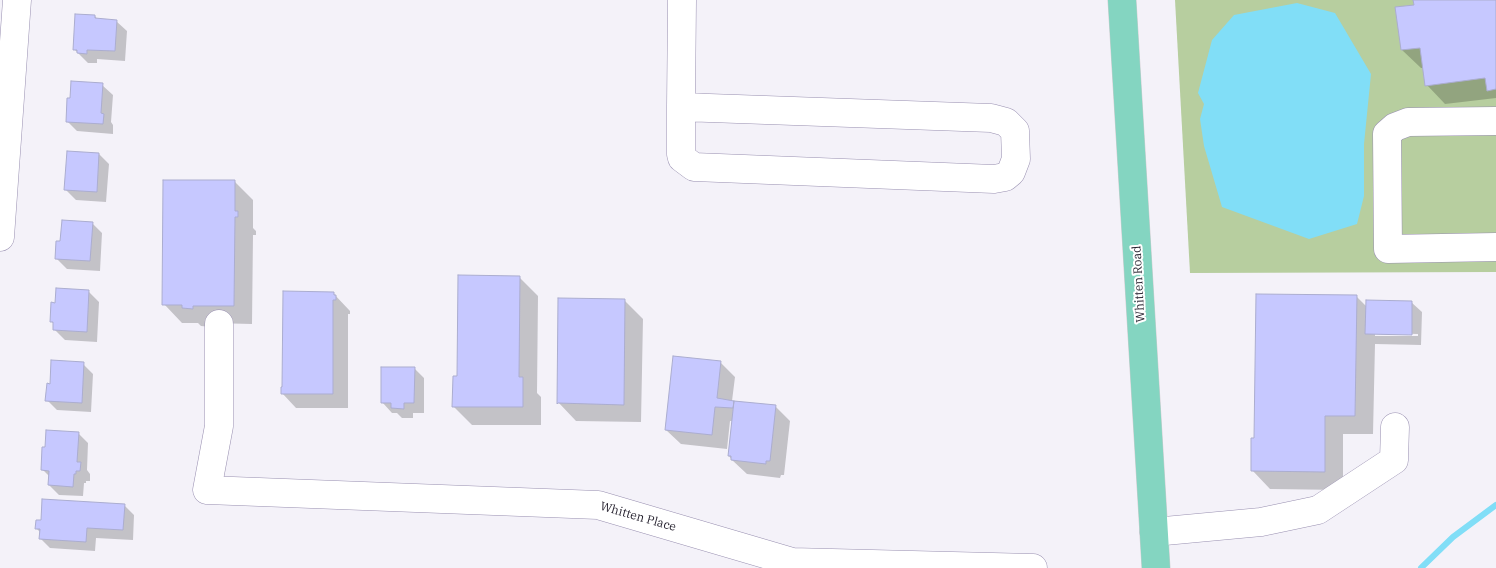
<!DOCTYPE html>
<style>
body{margin:0}
canvas{display:block;background:#f4f2f9}
</style>
<canvas width="1496" height="568"></canvas>
<script>
const c = document.querySelector('canvas').getContext('2d');
c.lineJoin = 'round';
function paint(path, color) {
  c.fillStyle = color;
  c.fill(path, 'evenodd');
}
function toPath(rows) {
  const path = new Path2D();
  for (const r of rows) {
    path.moveTo(r[0], r[1]);
    for (let i = 2; i < r.length; i += 2) path.lineTo(r[i], r[i + 1]);
  }
  return path;
}
function stroke(path, color, width, dash) {
  c.strokeStyle = color;
  c.lineWidth = width;
  c.lineCap = dash ? 'butt' : 'round';
  c.setLineDash(dash || []);
  c.stroke(path);
}
function drawText(font, color, halo, rows, align = 'center') {
  c.font = font + ' "IBM Plex Serif",serif';
  c.lineWidth = 4;
  c.setLineDash([]);
  c.textBaseline = 'middle';
  c.strokeStyle = halo;
  c.fillStyle = color;
  for (const [text, x, y, turn = 0] of rows) {
    c.save();
    c.translate(x, y);
    c.rotate((+turn || 0) * Math.PI / 180);
    c.textAlign = isNaN(turn) ? turn : align;
    if (halo) c.strokeText(text, 0, 0);
    c.fillText(text, 0, 0);
    c.restore();
  }
}
paint(toPath([
 [1175,0,1496,0,1496,272,1190,273]
]), '#b7ce9f');
paint(toPath([
 [1297,3,1335,13,1371,74,1364,144,1364,196,1357,224,1309,239,1222,207,1204,146,1200,119,1204,104,1198,93,1212,40,1234,15]
]), '#81def7');
paint(toPath([
 [1415,0,1496,0,1496,98,1445,104,1427,85,1424,68,1421,68,1402,50,1416,6],
 [95,16,98,20,116,21,127,31,125,61,97,59,97,63,88,63,74,49],
 [102,85,113,95,111,122,113,125,113,134,77,131,67,121],
 [99,154,109,164,106,202,76,200,66,190],
 [234,181,253,200,253,228,256,231,256,235,253,235,252,324,211,323,211,327,201,326,198,323,182,323,164,304],
 [92,223,102,233,100,271,67,269,57,259,62,242],
 [519,277,538,296,537,393,541,397,541,425,472,425,453,406,459,377],
 [89,292,99,302,97,342,65,340,54,329,55,325,51,321,56,304],
 [333,293,350,311,350,314,348,314,348,408,296,408,282,393],
 [1357,297,1367,307,1411,302,1422,312,1421,345,1375,344,1373,434,1343,434,1343,490,1270,489,1252,470,1255,440],
 [1375,333,1418,334,1418,336,1375,336],
 [624,300,643,319,641,422,576,421,558,402],
 [720,362,735,377,732,401,775,406,790,421,784,475,781,475,780,478,747,474,732,460,729,456,733,421,730,421,727,449,681,444,666,430],
 [83,364,93,374,91,412,57,410,47,400,51,385],
 [414,368,424,378,424,413,413,413,413,418,402,418,397,413,392,413,382,402],
 [78,433,88,443,87,470,90,474,90,481,86,481,86,483,84,483,83,496,59,495,49,485,50,477,42,469],
 [124,505,134,515,133,540,96,538,95,551,50,548,40,538,41,533,36,528]
]), '#0003');
stroke(toPath([
 [1421,568,1453,537,1496,505]
]), '#81def7', 6);
const building = toPath([
 [1413,0,1496,0,1496,89,1487,91,1485,78,1425,86,1420,48,1401,50,1395,7,1414,5,1413,0],
 [75,14,95,15,95,18,117,20,115,51,87,50,87,54,77,53,77,50,73,50,75,14],
 [71,81,103,83,101,113,104,114,103,124,66,122,67,98,70,98,71,81],
 [67,151,99,153,97,192,64,190,67,151],
 [163,180,235,180,235,211,238,211,238,217,235,217,234,306,193,306,193,309,182,308,182,305,162,305,163,180],
 [62,220,93,222,90,261,55,259,56,241,60,241,62,220],
 [458,275,520,276,519,377,523,377,523,407,452,407,453,376,457,376,458,275],
 [56,288,89,290,87,332,53,330,53,322,50,322,51,302,55,303,56,288],
 [283,291,334,292,334,295,336,295,336,300,333,300,333,394,281,394,281,387,282,387,283,291],
 [1256,294,1357,295,1355,416,1325,416,1325,472,1251,471,1251,438,1254,438,1256,294],
 [558,298,625,299,624,405,558,403,557,404,558,298],
 [1366,300,1412,301,1412,335,1365,334,1366,300],
 [673,356,721,361,717,398,734,401,733,408,715,407,712,435,665,430,673,356],
 [51,360,84,362,82,403,45,401,47,383,50,384,51,360],
 [381,367,415,367,414,403,404,403,404,409,391,408,391,403,381,403,381,367],
 [734,401,776,405,770,461,766,461,766,464,731,460,731,456,728,456,734,401],
 [46,430,79,432,77,462,81,462,80,471,76,471,76,474,74,474,73,487,48,485,49,471,41,470,42,447,45,447,46,430],
 [42,499,125,504,123,530,87,528,86,542,39,539,40,529,35,529,36,520,41,520,42,499]
]);
paint(building, '#c6c8ff');
stroke(building, '#abadcf', 1);
const minor = toPath([
 [681,107,991,118,1006,122,1015,131,1016,159,1011,172,1005,177,994,179,694,167,682,158,681,154,681,107,682,0],
 [1496,121,1408,122,1395,127,1387,134,1388,249,1496,247],
 [0,237,17,0],
 [219,324,219,426,207,490,598,505,792,562,1033,568],
 [1154,532,1261,522,1318,510,1394,460,1395,427]
]);
const major = toPath([
 [1122,0,1156,568]
]);
stroke(minor, '#9990b1', 29);
stroke(major, '#cfced1', 29);
stroke(minor, '#fff', 28);
stroke(major, '#84d5c1', 28);
drawText('12px', '#231f2c', '#fff', [
 ["Whitten Road",1139,284,-93],
 ["Whitten Place",638,517,16]
]);
</script>
